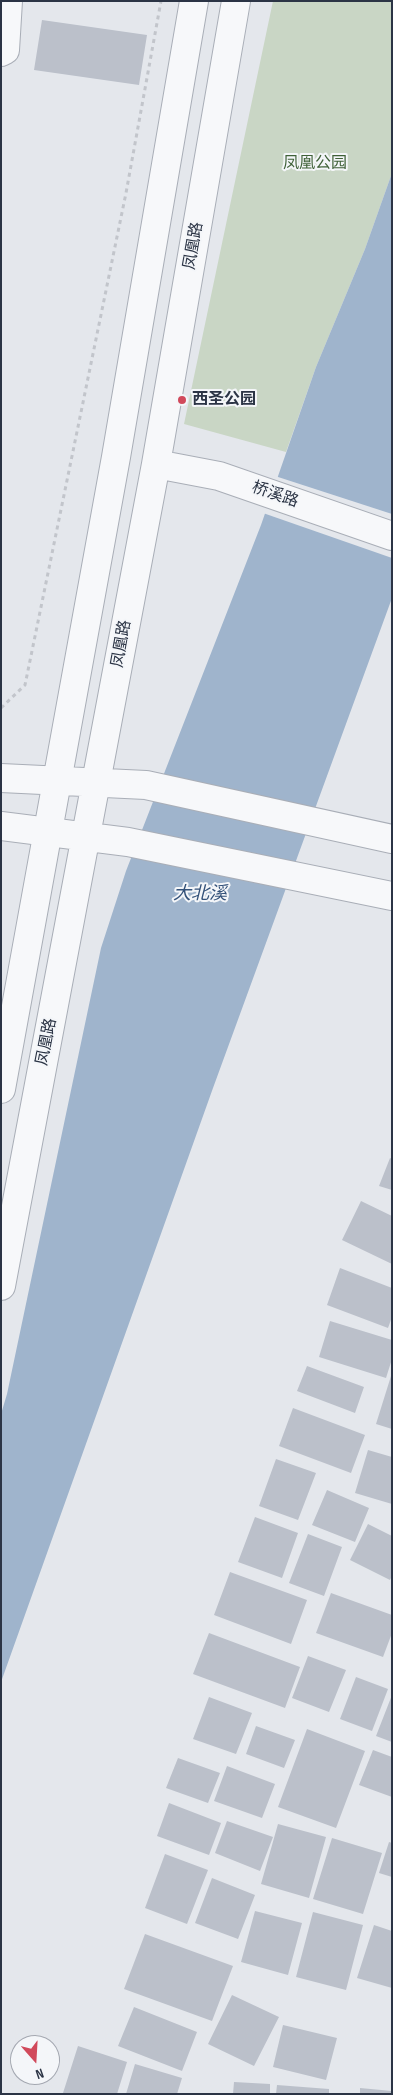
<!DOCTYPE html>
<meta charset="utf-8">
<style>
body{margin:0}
#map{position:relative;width:393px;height:2095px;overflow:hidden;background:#e4e7ec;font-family:"Sofia Sans Condensed",sans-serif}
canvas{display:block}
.frame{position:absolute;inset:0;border:2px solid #2b3445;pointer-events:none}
.north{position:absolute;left:10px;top:2035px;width:50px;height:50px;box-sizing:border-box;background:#f4f6f9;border:1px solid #a4a8b1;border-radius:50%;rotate:161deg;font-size:14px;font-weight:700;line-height:20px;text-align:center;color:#2b3445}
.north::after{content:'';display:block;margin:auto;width:18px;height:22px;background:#d1495b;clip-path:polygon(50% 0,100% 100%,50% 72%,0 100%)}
</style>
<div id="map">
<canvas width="393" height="2095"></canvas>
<div class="frame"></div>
<div class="north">N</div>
</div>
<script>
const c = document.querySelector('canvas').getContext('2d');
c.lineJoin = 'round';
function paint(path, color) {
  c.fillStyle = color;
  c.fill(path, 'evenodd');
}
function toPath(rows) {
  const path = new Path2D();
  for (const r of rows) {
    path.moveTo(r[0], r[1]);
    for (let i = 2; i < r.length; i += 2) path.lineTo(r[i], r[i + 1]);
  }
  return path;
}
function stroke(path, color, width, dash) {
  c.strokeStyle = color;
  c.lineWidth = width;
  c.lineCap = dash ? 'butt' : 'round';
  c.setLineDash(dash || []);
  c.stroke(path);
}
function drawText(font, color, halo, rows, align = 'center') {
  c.font = font + ' "Sofia Sans Condensed","Noto Sans SC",sans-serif';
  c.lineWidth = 4;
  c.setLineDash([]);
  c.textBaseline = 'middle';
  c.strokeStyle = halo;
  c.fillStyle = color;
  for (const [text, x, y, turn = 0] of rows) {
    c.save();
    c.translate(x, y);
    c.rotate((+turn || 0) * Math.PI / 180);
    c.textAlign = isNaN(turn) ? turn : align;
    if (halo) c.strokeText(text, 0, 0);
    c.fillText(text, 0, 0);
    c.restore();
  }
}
paint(toPath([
 [273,1,392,1,392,173,365,249,316,367,286,452,184,424]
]), '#c9d6c5');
paint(toPath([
 [392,173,392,598,213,1088,1,1682,1,1414,7,1394,101,948,126,871,261,525,316,367,365,249]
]), '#9fb4cc');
paint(toPath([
 [275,476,392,514,392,558,263,513]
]), '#e4e7ec');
paint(toPath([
 [42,20,147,35,139,85,34,70],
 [390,1158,392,1159,392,1190,379,1186],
 [361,1201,392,1216,392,1264,342,1240],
 [340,1268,392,1288,392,1317,388,1328,327,1305],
 [330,1321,392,1340,392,1359,386,1378,319,1357],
 [307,1366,364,1387,355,1413,297,1391],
 [391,1376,392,1376,392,1429,376,1424],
 [293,1408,365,1435,351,1473,279,1446],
 [368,1450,392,1457,392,1504,355,1493],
 [276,1459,316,1473,298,1520,259,1506],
 [327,1490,369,1508,355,1542,312,1525],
 [255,1517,298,1533,282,1578,238,1562],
 [368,1524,392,1536,392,1576,390,1580,350,1560],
 [308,1534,342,1547,324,1596,289,1583],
 [230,1572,307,1600,291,1644,214,1615],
 [331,1593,392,1615,392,1633,383,1657,316,1633],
 [209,1633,300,1667,285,1708,193,1674],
 [308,1656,346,1670,329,1712,292,1698],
 [356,1677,388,1689,372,1731,340,1719],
 [392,1695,392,1742,376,1736],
 [209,1697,252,1713,236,1754,193,1739],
 [256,1726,295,1740,284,1768,246,1754],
 [307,1729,365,1751,336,1828,278,1807],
 [373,1750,392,1757,392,1797,359,1785],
 [178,1758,220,1773,208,1803,166,1788],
 [227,1766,275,1784,262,1818,214,1801],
 [169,1803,221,1823,209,1855,157,1836],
 [227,1821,273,1837,260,1871,215,1853],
 [278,1824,326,1837,309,1898,261,1884],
 [332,1838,382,1853,363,1914,313,1899],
 [389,1842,392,1843,392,1877,379,1873],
 [165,1854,208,1870,187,1924,145,1908],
 [212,1878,255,1895,238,1939,195,1923],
 [255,1911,302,1923,288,1975,241,1962],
 [313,1912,363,1925,346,1990,296,1977],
 [374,1925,392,1931,392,1988,357,1978],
 [145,1934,233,1966,212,2021,124,1989],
 [232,1995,279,2017,254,2066,208,2044],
 [134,2007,197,2032,182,2071,118,2046],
 [283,2025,337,2038,326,2080,273,2067],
 [78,2046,127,2062,117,2094,63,2093],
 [135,2064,182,2078,177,2094,126,2094],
 [234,2082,270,2084,270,2094,233,2094],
 [277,2085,329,2089,329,2094,276,2094],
 [360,2088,392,2091,392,2094,360,2094]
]), '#bbc0ca');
const minor = toPath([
 [1,52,5,50,8,1],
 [156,464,219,476,392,536],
 [1,778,146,785,392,839],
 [1,826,128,842,392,896],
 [1,1089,116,457,194,1],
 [1,1286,156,464,236,1]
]);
stroke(minor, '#a9aeb7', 30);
stroke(toPath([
 [1,708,25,685,126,193,161,1]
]), '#c2c5cb', 3, [4, 4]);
stroke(minor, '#f7f8fa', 28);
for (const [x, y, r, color] of [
 [182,400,5,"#d1495b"]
]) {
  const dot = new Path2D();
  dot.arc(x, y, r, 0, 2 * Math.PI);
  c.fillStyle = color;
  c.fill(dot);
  stroke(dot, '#f4f6f9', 2);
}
drawText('16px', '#3f6138', '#f4f6f9', [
 ["凤凰公园",315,164]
]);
drawText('16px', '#2b3445', '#f4f6f9', [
 ["凤凰路",194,246,-80],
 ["桥溪路",275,495,19],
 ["凤凰路",122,644,-80],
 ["凤凰路",47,1042,-79]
]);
drawText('bold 16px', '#2b3445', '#f4f6f9', [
 ["西圣公园",192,400]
], 'left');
drawText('italic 18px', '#34527a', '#f4f6f9', [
 ["大北溪",200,894]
]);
</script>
